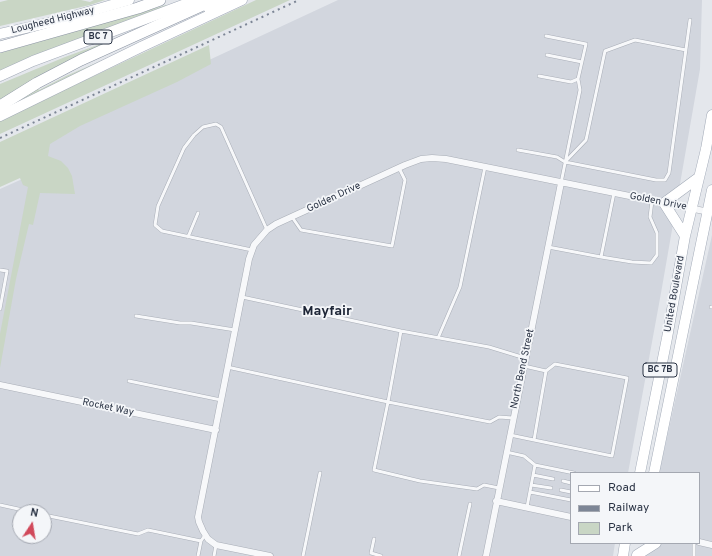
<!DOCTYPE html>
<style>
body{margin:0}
#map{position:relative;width:712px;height:556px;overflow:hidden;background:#e4e7ec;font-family:Overpass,sans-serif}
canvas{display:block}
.legend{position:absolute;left:570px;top:472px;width:130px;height:72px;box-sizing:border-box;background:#f4f6f9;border:1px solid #a4a8b1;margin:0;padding:5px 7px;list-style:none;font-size:12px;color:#2b3445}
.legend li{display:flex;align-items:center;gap:8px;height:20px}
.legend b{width:20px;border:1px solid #a4a8b1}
.north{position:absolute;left:12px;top:504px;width:40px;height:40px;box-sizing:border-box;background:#f4f6f9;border:1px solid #a4a8b1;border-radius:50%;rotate:12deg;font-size:11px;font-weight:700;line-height:16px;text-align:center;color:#2b3445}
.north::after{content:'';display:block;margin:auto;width:14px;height:18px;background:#d1495b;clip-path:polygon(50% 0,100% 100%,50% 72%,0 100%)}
</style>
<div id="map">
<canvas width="712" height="556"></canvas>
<ul class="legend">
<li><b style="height:5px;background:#fff"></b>Road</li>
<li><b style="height:5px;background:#7d8696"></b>Railway</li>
<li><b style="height:11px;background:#c9d6c5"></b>Park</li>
</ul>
<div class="north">N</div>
</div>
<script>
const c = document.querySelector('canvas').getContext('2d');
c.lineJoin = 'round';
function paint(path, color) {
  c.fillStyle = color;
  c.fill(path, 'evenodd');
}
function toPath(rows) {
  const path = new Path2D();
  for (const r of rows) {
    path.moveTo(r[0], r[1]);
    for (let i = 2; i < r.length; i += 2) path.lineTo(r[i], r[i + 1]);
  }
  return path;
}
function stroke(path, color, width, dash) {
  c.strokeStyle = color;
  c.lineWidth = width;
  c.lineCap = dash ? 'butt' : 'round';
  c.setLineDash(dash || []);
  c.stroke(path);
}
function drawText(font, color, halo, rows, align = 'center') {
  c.font = font + ' Overpass,sans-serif';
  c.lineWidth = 3.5;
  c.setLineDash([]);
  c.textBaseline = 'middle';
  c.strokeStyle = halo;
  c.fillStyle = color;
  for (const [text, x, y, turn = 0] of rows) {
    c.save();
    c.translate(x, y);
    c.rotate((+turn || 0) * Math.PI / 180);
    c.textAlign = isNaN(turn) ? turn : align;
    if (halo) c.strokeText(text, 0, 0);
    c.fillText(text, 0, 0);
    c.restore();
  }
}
paint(toPath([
 [338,0,702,0,700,69,661,293,628,473,571,473,571,543,615,543,613,556,0,556,0,189,38,172,48,135],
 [20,512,44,512,44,536,20,536],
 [712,235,712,556,641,556,644,543,699,543,699,473,659,473]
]), '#d2d6de');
paint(toPath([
 [8,0,81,0,90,2,94,0,105,0,90,5,0,26,0,2],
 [256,0,290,0,0,134,0,120],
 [166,5,166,6,0,71,0,53],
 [133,32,52,69,33,79,39,90,66,76,149,40,0,111,0,84,65,57],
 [209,45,211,64,177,82,80,126,50,144,48,156,61,161,68,168,72,176,75,194,40,193,33,225,29,224,16,279,0,368,0,334,28,187,23,185,20,178,0,187,0,142]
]), '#c9d6c5');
const lane = toPath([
 [546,36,586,44,578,79,580,90,561,183],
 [547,55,582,62],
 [539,76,571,82,578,79],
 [518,150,557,157,565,162,656,180,665,180,669,173,690,20],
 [565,162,586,140,605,51,635,40,686,50],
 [292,217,301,230,392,246,405,180,399,168],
 [188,237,198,213],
 [548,247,601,257,632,262,651,263,657,255,657,233,650,217,652,201],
 [252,250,162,231,155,225,158,206,184,148,194,135,203,127,216,124,221,127,267,230],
 [601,257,614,193],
 [0,270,7,271,0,309],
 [242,297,401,331],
 [711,307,712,307],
 [136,316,180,323,191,323,235,330],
 [438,338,460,287,485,167],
 [227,367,388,402,374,470,420,481,477,489,484,485,499,488],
 [129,381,221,400],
 [513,418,499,417,490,422,388,402,401,331,489,347,525,358],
 [510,435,534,440,546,371,524,366],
 [534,440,612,456,627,378,555,364,546,371],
 [506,452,524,456,535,465,527,507],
 [535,465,574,473],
 [533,475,553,479],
 [563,481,571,483],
 [531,485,551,488],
 [561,490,571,492],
 [530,492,571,500],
 [0,505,32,512],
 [44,515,138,534,148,530,201,541],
 [374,539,371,553,381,556],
 [198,556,201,541,205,535],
 [214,556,216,545],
 [303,556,320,473],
 [459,556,470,504],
 [694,556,694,543]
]);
const street = toPath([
 [0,385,216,430],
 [496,501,571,517],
 [699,542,712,545],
 [270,556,216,545,208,539,203,531,199,522,198,517,249,259,254,245,267,230,276,224,405,165,421,159,432,158,446,159,709,212],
 [486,556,561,183]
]);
const primary = toPath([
 [0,34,57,21,129,0],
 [0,76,33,61,196,0],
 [0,116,141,47,242,0],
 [685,236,664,203,698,178],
 [640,473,667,338,685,236,706,149,712,115],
 [654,473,712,190],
 [637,555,656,543],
 [623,556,625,543]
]);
const highway = toPath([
 [209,8,228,0],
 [0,47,138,8,160,0],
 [0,106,37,83,81,60,214,0]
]);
stroke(lane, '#a9aeb7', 4);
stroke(street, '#a9aeb7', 7);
stroke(primary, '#a3abb8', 11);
stroke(highway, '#8b94a3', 12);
stroke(lane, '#f7f8fa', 3);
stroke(street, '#f7f8fa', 6);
stroke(primary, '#fff', 10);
stroke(highway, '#fff', 11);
stroke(toPath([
 [0,138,299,0]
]), '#7d8696', 2, [2, 4]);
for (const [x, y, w] of [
 [98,37,28],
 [660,370,34]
]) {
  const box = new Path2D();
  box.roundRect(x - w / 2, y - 7, w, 14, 3);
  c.fillStyle = '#f4f6f9';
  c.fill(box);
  stroke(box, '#2b3445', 1);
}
drawText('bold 9px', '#2b3445', null, [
 ["BC 7",98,37],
 ["BC 7B",660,370]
]);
drawText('10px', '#2b3445', '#f4f6f9', [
 ["Lougheed Highway",53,21,-14],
 ["Golden Drive",334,198,-25],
 ["Golden Drive",658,202,11],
 ["United Boulevard",675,294,-80],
 ["North Bend Street",523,369,-78],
 ["Rocket Way",108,408,12]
]);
drawText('bold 14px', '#1d2536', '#f4f6f9', [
 ["Mayfair",327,312]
]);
</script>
